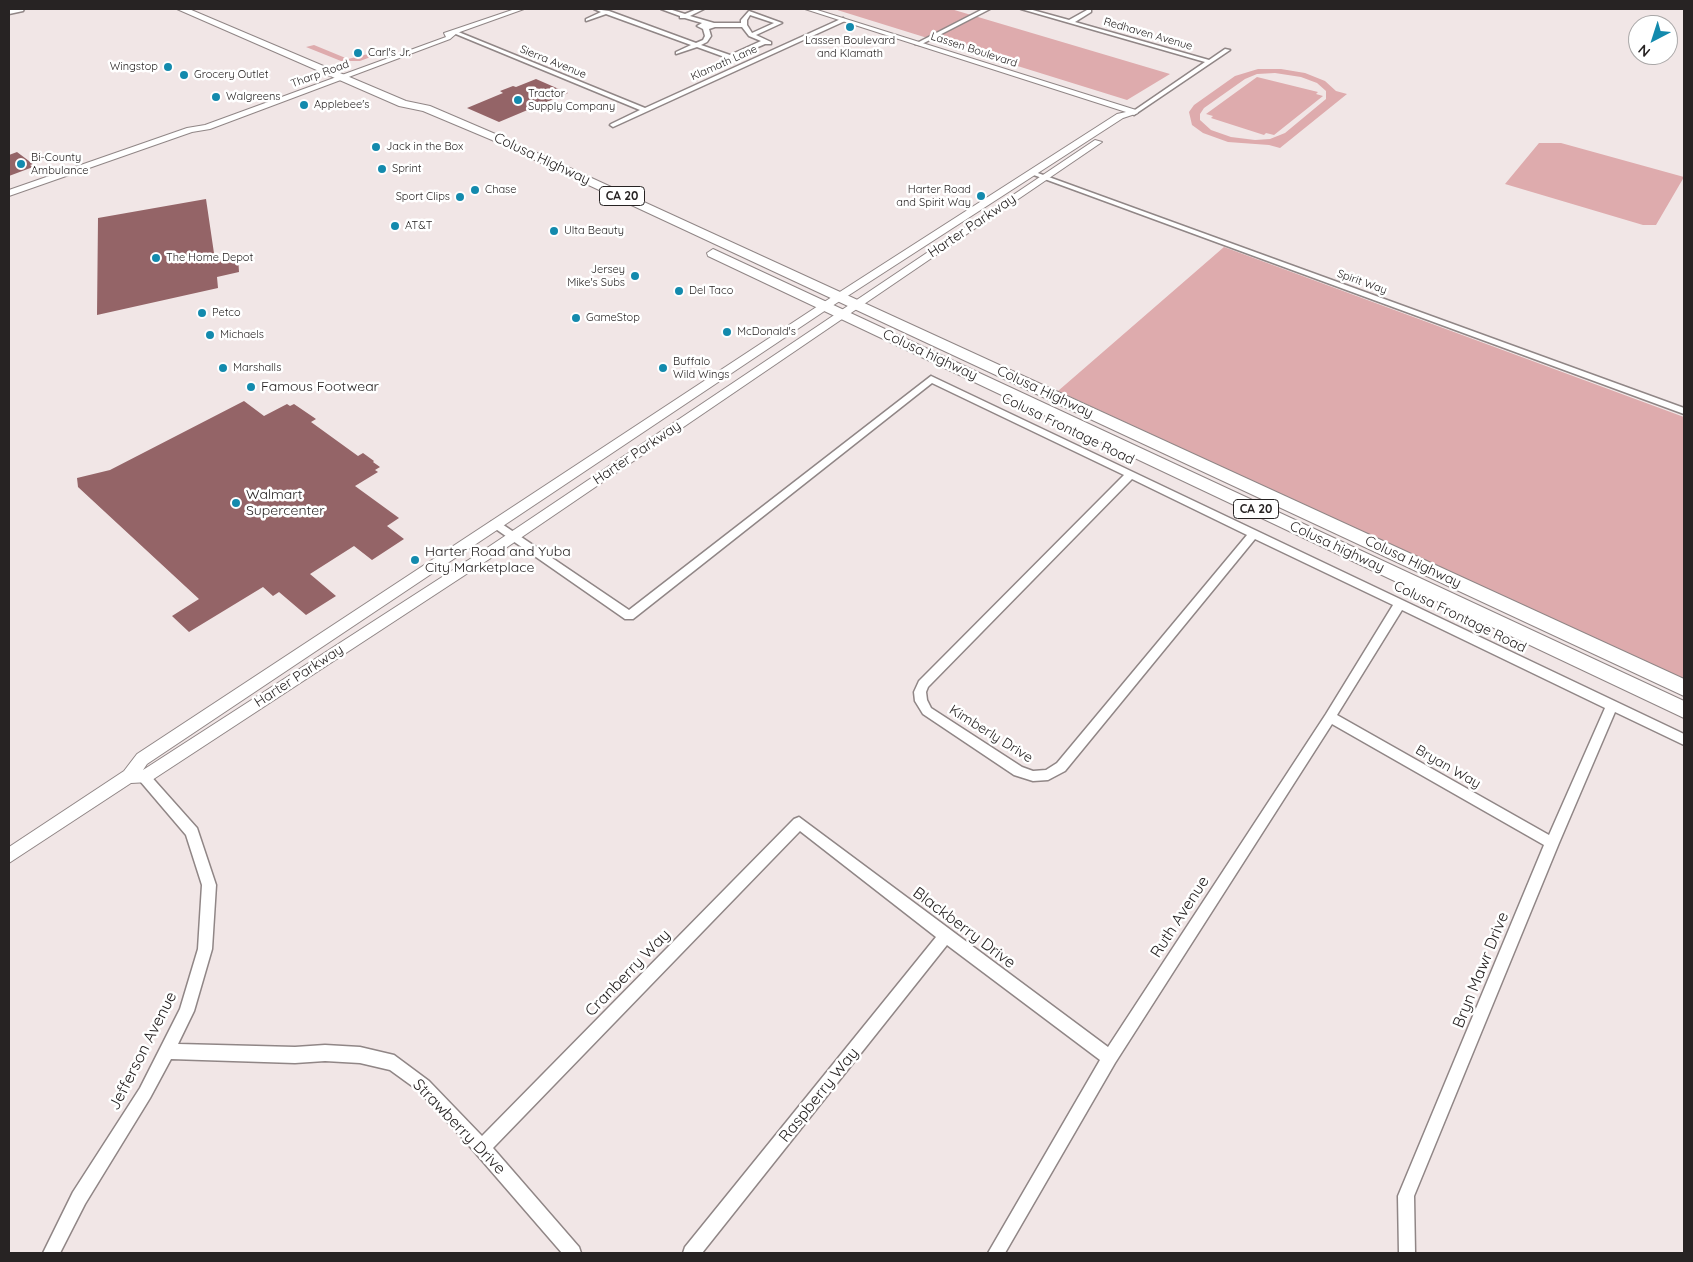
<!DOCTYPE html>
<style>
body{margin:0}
#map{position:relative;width:1693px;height:1262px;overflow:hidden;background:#f1e6e6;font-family:Quicksand,sans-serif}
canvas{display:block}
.frame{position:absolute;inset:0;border:10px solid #272323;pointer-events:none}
.north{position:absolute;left:1628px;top:15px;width:50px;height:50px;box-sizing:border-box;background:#fff;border:1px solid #a9a7a7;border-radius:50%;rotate:220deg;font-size:14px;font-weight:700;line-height:20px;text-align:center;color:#272323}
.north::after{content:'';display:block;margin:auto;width:18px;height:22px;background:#138aad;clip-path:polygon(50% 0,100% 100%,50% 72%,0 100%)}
</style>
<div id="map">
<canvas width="1693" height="1262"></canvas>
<div class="frame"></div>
<div class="north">N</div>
</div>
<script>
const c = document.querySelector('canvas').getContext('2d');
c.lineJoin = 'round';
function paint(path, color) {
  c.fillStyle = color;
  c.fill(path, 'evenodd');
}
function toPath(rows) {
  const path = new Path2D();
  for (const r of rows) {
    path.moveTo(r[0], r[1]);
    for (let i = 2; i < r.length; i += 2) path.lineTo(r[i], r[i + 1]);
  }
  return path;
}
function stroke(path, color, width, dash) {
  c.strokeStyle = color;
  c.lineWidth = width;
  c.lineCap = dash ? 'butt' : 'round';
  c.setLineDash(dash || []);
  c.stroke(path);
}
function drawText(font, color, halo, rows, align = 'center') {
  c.font = font + ' Quicksand,sans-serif';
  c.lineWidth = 5;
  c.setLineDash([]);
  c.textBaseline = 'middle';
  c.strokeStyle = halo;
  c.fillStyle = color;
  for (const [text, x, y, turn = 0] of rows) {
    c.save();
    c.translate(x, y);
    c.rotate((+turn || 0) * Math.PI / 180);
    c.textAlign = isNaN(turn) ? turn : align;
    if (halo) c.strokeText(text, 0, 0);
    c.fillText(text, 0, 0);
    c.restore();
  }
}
paint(toPath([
 [834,9,951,9,1170,74,1127,100],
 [314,45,348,59,372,53,376,55,360,61,341,61,306,47],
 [1258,69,1281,69,1305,73,1325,81,1336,91,1347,94,1280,148,1269,145,1228,142,1203,133,1192,125,1189,112,1194,105,1235,76],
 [1275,73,1301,77,1317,83,1326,91,1326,99,1285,133,1270,139,1255,140,1231,137,1211,130,1200,120,1200,114,1204,108,1245,79,1257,74],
 [1257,77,1318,92,1316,94,1323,96,1274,135,1266,133,1264,135,1211,118,1213,116,1206,114],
 [1539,143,1561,143,1684,177,1656,225,1643,225,1505,184],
 [1224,247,1684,417,1684,681,1058,391]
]), '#deabad');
paint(toPath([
 [536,79,568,93,499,122,467,108,503,93,500,91,513,86,516,87],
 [17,152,33,164,30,165,33,167,9,176,9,155],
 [206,199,215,260,238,256,239,272,217,277,218,288,97,315,98,218],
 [244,401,264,416,287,404,290,406,294,404,316,419,311,422,358,456,363,453,374,461,373,462,380,467,375,470,378,472,355,486,399,518,387,526,404,539,372,560,354,546,310,574,336,596,306,615,279,592,273,596,263,587,189,632,172,616,199,599,78,487,77,478,110,470]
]), '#946467');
const minor = toPath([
 [594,9,609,11,696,43,703,40,705,36,703,29,697,26,702,23,685,18,680,18,680,16,661,9,669,9,685,14,697,9,704,9,690,16,714,23,741,23,741,20,749,11,782,23,756,35,771,42,771,44,765,44,730,59,697,47,676,54,676,52,691,45,606,14,586,21,586,19,601,12,594,9],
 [750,15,774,23,752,33,747,25,747,20,750,15],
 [715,27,742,27,749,36,761,41,730,55,701,45,707,42,711,36,709,29,715,27],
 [983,9,990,9,920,45,915,44,983,9],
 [1021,9,1029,9,1069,20,1087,10,1091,10,1091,12,1075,22,1209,60,1225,49,1230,50,1134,115,1132,114,1132,112,1205,62,1021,9],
 [843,18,845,21,613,127,610,125,611,124,640,110,451,32,456,31,645,108,843,18],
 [1031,172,1035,172,1684,408,1684,414,1031,174,1031,172],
 [931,376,1684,734,1684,745,1615,712,1559,843,1414,1196,1415,1253,1399,1253,1398,1196,1544,845,1332,724,1115,1063,1005,1253,988,1253,1100,1060,947,945,702,1253,683,1253,685,1247,936,937,800,831,493,1148,579,1247,581,1253,562,1253,465,1141,419,1091,390,1070,360,1063,325,1061,295,1063,171,1059,150,1098,85,1204,60,1253,43,1253,73,1192,140,1088,180,1009,198,949,202,885,186,835,140,781,138,777,140,773,144,772,148,773,197,828,216,885,212,949,194,1011,178,1044,295,1047,325,1045,360,1047,394,1055,429,1081,482,1136,794,819,799,817,1108,1047,1326,714,1393,605,1255,539,1065,771,1048,780,1033,781,1014,775,923,714,915,701,914,692,919,681,1124,475,932,383,633,619,625,619,490,525,491,522,499,522,629,610,931,376],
 [1132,479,1247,535,1057,763,1046,770,1033,771,1022,767,931,708,927,700,926,692,928,687,1132,479],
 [1402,610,1605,708,1549,835,1337,715,1402,610]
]);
const tertiary = toPath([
 [515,9,524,9,457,33,450,39,210,129,192,132,9,196,9,190,187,128,205,125,446,37,444,33,515,9],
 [805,9,814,9,1136,110,1138,113,1123,118,829,308,147,764,143,770,487,548,1095,140,1102,142,497,554,149,782,131,783,9,863,9,847,124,771,137,754,821,304,1117,114,1126,112,805,9]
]);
const secondary = toPath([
 [24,9,23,11,9,14,9,10,24,9]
]);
const trunk = toPath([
 [177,9,189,9,406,101,430,106,500,136,1684,679,1684,696,492,140,423,111,399,106,177,9],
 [713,249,1684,701,1684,718,708,256,707,253,713,249]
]);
stroke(minor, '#908686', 3);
stroke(tertiary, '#908686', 2);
stroke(secondary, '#908686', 3);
stroke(trunk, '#908686', 2);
paint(minor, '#fff');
paint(tertiary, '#fff');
paint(secondary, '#fff');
paint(trunk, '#fff');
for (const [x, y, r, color] of [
 [850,27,5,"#138aad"],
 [358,53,5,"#138aad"],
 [168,67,5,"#138aad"],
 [184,75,5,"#138aad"],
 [216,97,5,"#138aad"],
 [518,100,5,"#138aad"],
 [304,105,5,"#138aad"],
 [376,147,5,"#138aad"],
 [21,164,5,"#138aad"],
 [382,169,5,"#138aad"],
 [475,190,5,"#138aad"],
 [981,196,5,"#138aad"],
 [460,197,5,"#138aad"],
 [395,226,5,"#138aad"],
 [554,231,5,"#138aad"],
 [156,258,5,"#138aad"],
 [635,276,5,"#138aad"],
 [679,291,5,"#138aad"],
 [202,313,5,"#138aad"],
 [576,318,5,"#138aad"],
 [727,332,5,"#138aad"],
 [210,335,5,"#138aad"],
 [223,368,5,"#138aad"],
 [663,368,5,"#138aad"],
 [251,387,5,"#138aad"],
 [236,503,5,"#138aad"],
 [415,560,5,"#138aad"]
]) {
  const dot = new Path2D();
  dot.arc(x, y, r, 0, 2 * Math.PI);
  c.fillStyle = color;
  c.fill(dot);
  stroke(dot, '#fff', 2);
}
drawText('11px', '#272323', '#fff', [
 ["Redhaven Avenue",1148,34,16],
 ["Lassen Boulevard",974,50,18],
 ["Sierra Avenue",553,62,22],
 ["Klamath Lane",724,63,-24],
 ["Tharp Road",320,74,-20],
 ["Spirit Way",1362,282,20]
]);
drawText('11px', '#272323', '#fff', [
 ["Lassen Boulevard",850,41,"center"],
 ["and Klamath",850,54,"center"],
 ["Carl's Jr.",368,53],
 ["Wingstop",158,67,"right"],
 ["Grocery Outlet",194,75],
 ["Tractor",528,94],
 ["Supply Company",528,107],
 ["Walgreens",226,97],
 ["Applebee's",314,105],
 ["Jack in the Box",386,147],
 ["Bi-County",31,158],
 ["Ambulance",31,171],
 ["Sprint",392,169],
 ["Chase",485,190],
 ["Harter Road",971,190,"right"],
 ["and Spirit Way",971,203,"right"],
 ["Sport Clips",450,197,"right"],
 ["AT&T",405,226],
 ["Ulta Beauty",564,231],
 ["The Home Depot",166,258],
 ["Jersey",625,270,"right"],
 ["Mike's Subs",625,283,"right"],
 ["Del Taco",689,291],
 ["Petco",212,313],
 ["GameStop",586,318],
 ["McDonald's",737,332],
 ["Michaels",220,335],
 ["Buffalo",673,362],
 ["Wild Wings",673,375],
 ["Marshalls",233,368]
], 'left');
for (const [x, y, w] of [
 [622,196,45],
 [1256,509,45]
]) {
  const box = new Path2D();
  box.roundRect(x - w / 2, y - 9.5, w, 19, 4);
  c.fillStyle = '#fff';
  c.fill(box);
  stroke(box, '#272323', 1);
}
drawText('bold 12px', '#272323', null, [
 ["CA 20",622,196],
 ["CA 20",1256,509]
]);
drawText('14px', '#272323', '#fff', [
 ["Colusa Highway",542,159,25],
 ["Harter Parkway",972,226,-34],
 ["Colusa highway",930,355,25],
 ["Colusa Highway",1045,392,25],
 ["Colusa Frontage Road",1068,429,26],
 ["Harter Parkway",637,453,-34],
 ["Colusa highway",1337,547,25],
 ["Colusa Highway",1413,562,25],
 ["Colusa Frontage Road",1460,617,26],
 ["Harter Parkway",299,676,-33],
 ["Kimberly Drive",991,734,32],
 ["Bryan Way",1448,767,30]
]);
drawText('14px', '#272323', '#fff', [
 ["Famous Footwear",261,387],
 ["Walmart",246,495],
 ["Supercenter",246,511],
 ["Harter Road and Yuba",425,552],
 ["City Marketplace",425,568]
], 'left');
drawText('16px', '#272323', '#fff', [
 ["Ruth Avenue",1180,917,-57],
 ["Blackberry Drive",964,928,37],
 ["Bryn Mawr Drive",1481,970,-68],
 ["Cranberry Way",628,973,-46],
 ["Jefferson Avenue",143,1051,-63],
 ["Raspberry Way",819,1095,-51],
 ["Strawberry Drive",459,1127,46]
]);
</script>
